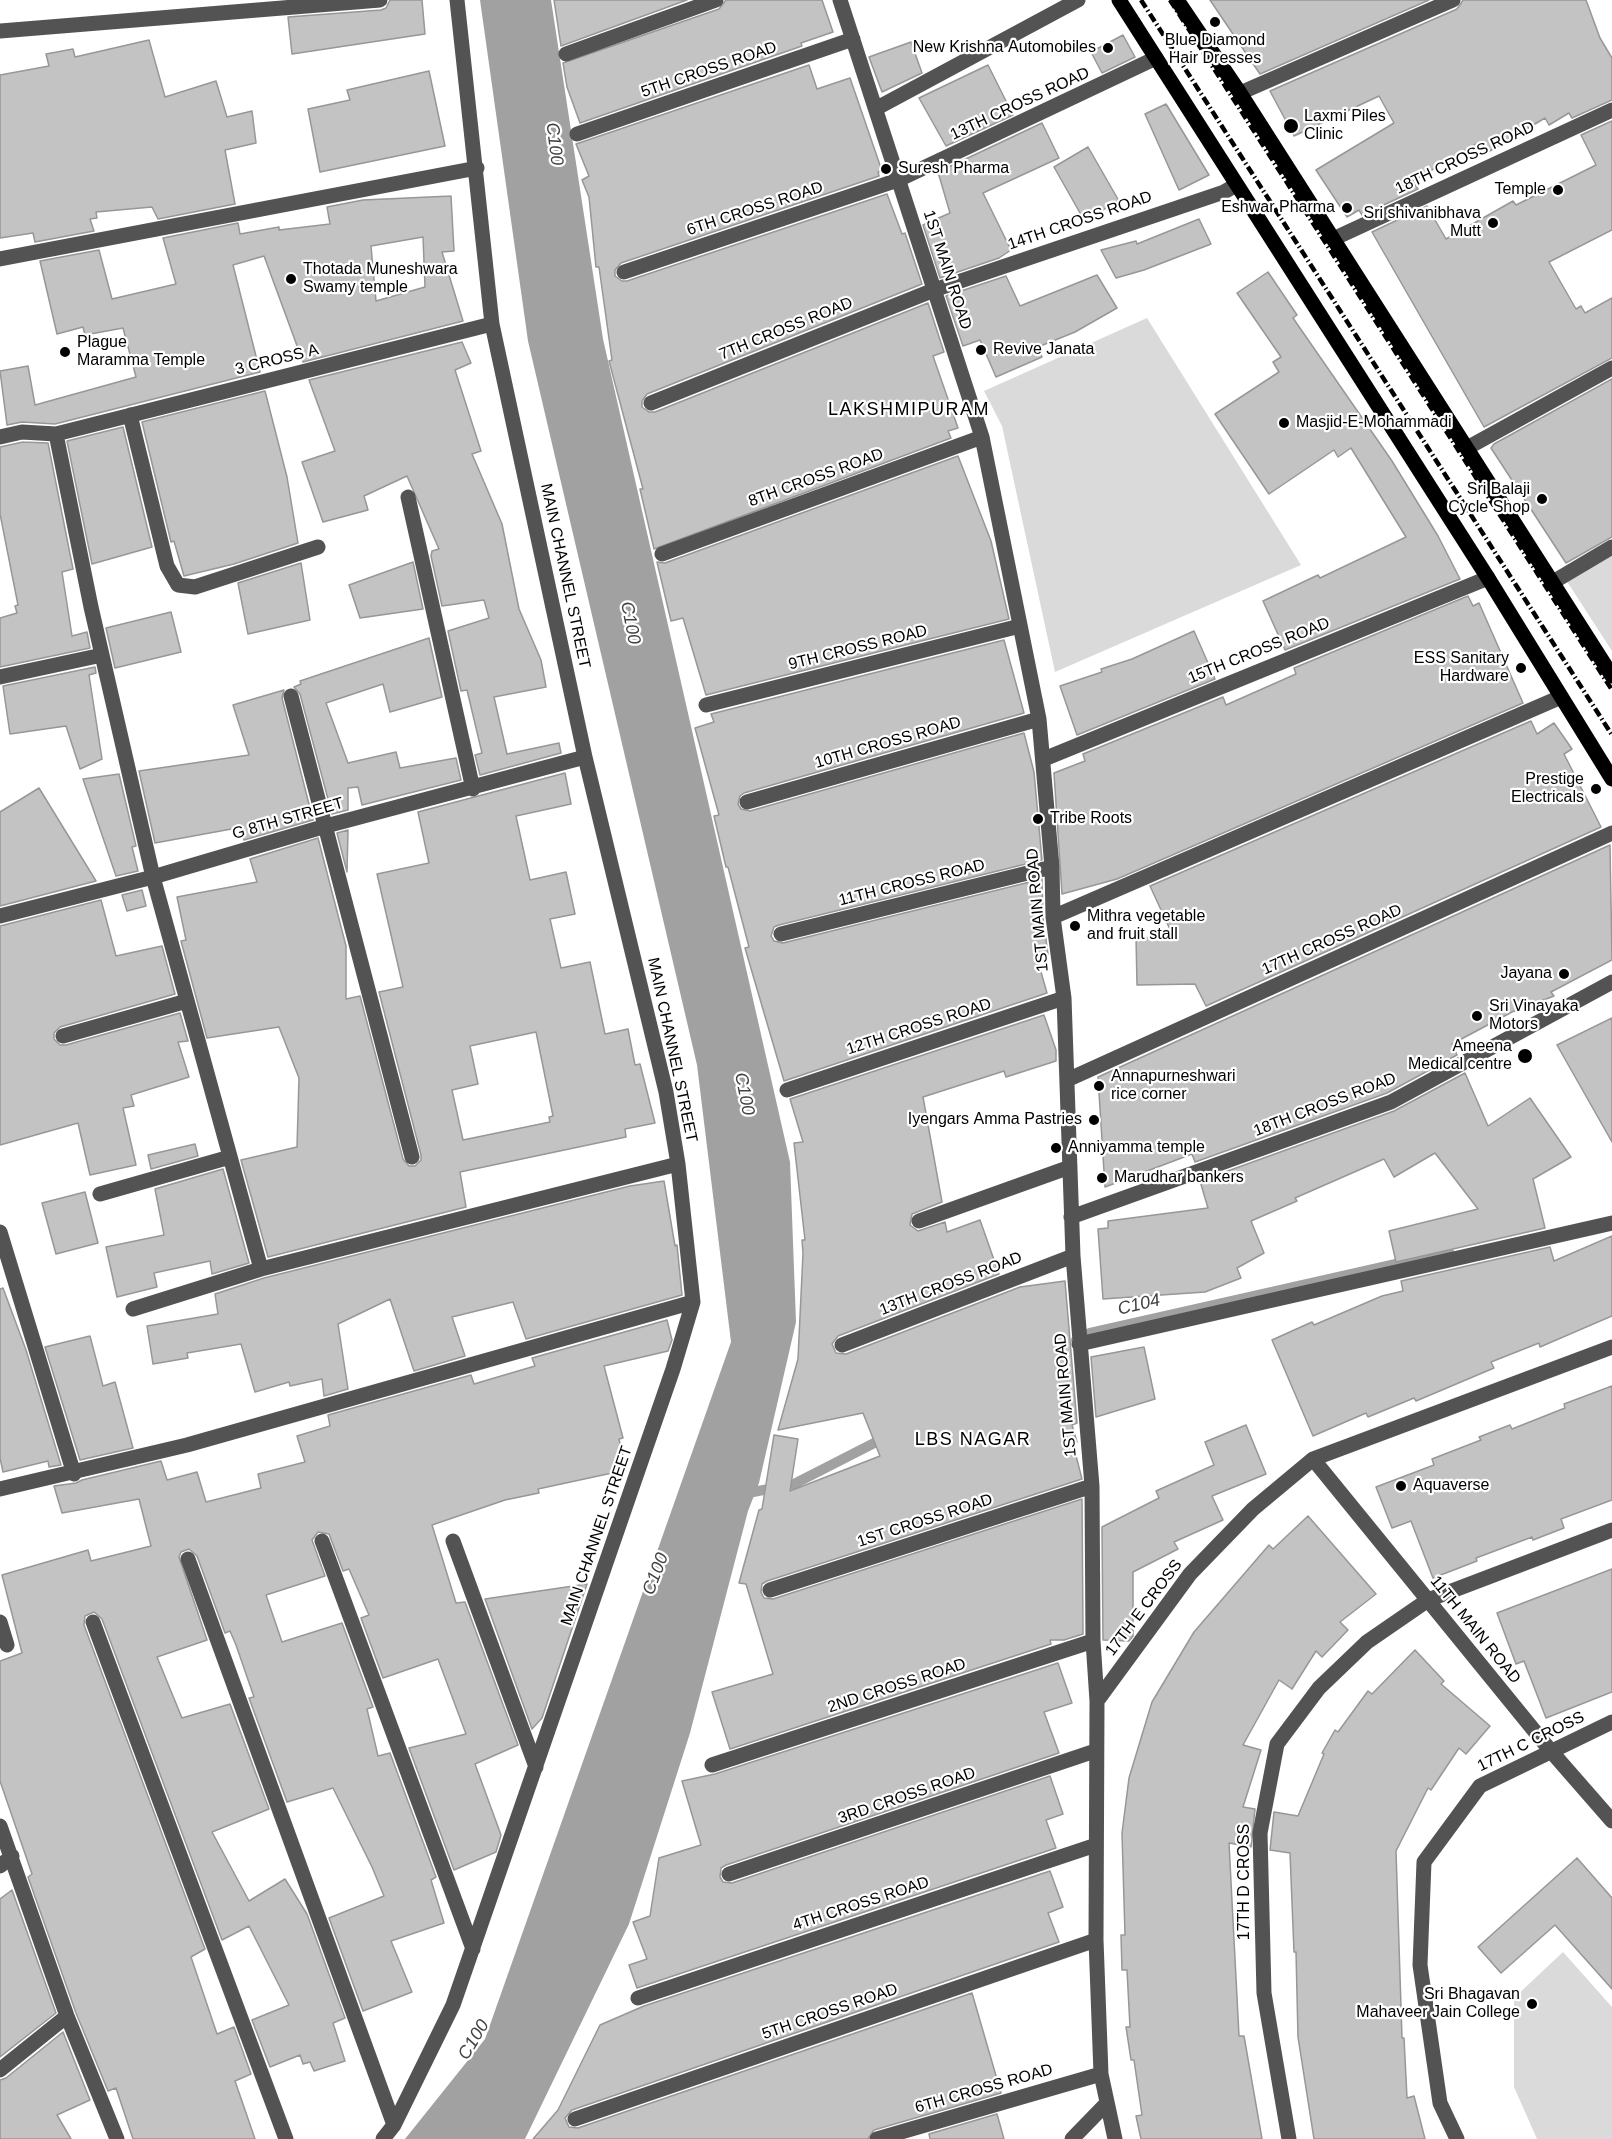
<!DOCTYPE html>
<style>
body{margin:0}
canvas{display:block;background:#fff}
</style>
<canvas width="1612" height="2139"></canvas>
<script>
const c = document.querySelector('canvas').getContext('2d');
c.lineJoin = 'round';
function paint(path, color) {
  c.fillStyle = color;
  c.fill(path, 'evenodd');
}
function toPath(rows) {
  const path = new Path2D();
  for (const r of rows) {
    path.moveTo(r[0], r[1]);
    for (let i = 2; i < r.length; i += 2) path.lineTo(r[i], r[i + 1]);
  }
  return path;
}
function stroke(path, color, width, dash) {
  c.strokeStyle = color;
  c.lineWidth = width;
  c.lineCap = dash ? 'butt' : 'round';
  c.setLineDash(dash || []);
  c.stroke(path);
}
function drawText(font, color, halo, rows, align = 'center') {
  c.font = font + ' Arial,sans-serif';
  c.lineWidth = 4.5;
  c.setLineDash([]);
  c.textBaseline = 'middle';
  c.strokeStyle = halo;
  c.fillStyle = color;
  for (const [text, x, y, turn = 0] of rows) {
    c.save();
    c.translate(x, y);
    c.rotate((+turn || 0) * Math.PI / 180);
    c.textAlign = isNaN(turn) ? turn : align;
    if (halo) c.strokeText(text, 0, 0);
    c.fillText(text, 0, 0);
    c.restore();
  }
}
paint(toPath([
 [1147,318,1301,565,1055,672,1002,426,984,391],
 [1612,553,1612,651,1566,580],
 [1563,1952,1612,2007,1612,2139,1537,2139,1514,2087,1514,1998]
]), '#dadada');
paint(toPath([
 [480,0,551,0,603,339,790,1162,796,1322,759,1483,748,1511,690,1733,629,1924,525,2139,405,2139,485,2039,731,1342,697,1065,528,341]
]), '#a1a1a1');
stroke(toPath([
 [1076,1340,1090,1333,1449,1252],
 [743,1494,794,1484,886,1437]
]), '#a1a1a1', 10);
const building = toPath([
 [390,0,422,0,425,34,292,54,288,17,381,10,386,8,390,0],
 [554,0,687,0,561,46,554,0],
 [726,0,822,0,833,32,801,43,802,46,580,123,567,87,563,63,719,9,726,0],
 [1210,0,1429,0,1260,74,1210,0],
 [1463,0,1586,0,1600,38,1612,58,1612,100,1572,118,1569,113,1549,125,1545,118,1483,155,1476,144,1413,181,1418,189,1362,215,1359,210,1347,217,1316,170,1394,123,1379,96,1294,136,1270,91,1457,9,1463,0],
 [1123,35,1135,57,1102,73,1091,52,1123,35],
 [149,40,165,97,216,81,227,117,252,111,256,143,225,150,235,204,158,219,152,207,96,212,97,218,90,219,94,231,35,242,33,233,0,238,0,75,49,66,46,54,73,49,75,57,149,40],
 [911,42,922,73,882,92,869,57,911,42],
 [809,65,817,89,850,78,882,171,878,172,879,176,621,263,615,270,615,276,622,281,627,281,887,194,902,234,905,233,922,284,647,394,642,401,642,407,649,412,655,412,928,303,944,352,933,356,958,428,948,431,951,438,654,549,640,489,643,489,609,361,612,360,599,267,596,267,589,197,582,180,589,176,576,144,809,65],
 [988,65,1013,115,946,146,919,98,988,65],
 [429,71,445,146,320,172,308,109,350,100,347,90,429,71],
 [1166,104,1209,175,1179,190,1145,114,1166,104],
 [1612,121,1612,230,1549,262,1576,309,1581,306,1585,313,1612,298,1612,358,1484,427,1372,232,1427,206,1446,239,1513,201,1516,205,1596,165,1581,135,1612,121],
 [1042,123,1059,158,983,193,1011,250,999,258,940,278,923,225,950,213,938,172,1042,123],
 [1088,147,1119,201,1084,220,1054,167,1088,147],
 [451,196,454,251,442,252,463,321,303,362,264,256,233,265,260,372,55,424,22,422,7,425,0,371,28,366,35,405,136,377,123,328,85,335,83,327,57,334,40,261,99,250,112,299,176,284,163,238,238,223,240,234,279,227,279,230,330,224,327,207,363,200,451,196],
 [423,237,425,287,376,301,371,246,423,237],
 [1199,219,1211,244,1144,270,1116,278,1101,250,1136,241,1137,244,1199,219],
 [1268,272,1297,315,1293,318,1392,461,1438,536,1460,579,1285,650,1263,601,1318,575,1320,578,1406,537,1351,448,1338,457,1334,450,1269,494,1215,414,1279,372,1273,362,1281,357,1237,293,1268,272],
 [1097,275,1117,308,1075,332,1038,347,1042,357,996,377,980,340,963,346,946,296,1006,276,1020,306,1097,275],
 [462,342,471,363,455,370,481,451,472,454,502,524,519,609,541,660,546,687,494,697,507,754,559,743,561,753,480,775,475,755,482,753,467,690,461,691,448,631,489,618,484,600,442,606,431,556,432,551,439,549,407,476,364,496,368,510,323,522,302,462,335,451,309,380,462,342],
 [1612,379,1612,537,1566,563,1491,448,1494,444,1612,379],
 [265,391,287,477,298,543,234,564,184,576,174,541,171,542,142,422,265,391],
 [123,427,152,547,92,564,67,441,123,427],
 [23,442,48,443,73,569,62,572,72,636,87,632,90,648,0,667,0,618,17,613,15,606,18,605,0,514,0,447,23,442],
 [958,456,991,541,1009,619,706,695,683,618,671,621,657,562,665,563,958,456],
 [413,562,423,609,360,618,349,585,413,562],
 [301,563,310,620,248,634,238,583,301,563],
 [1468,596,1473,606,1479,603,1523,703,1117,879,1062,894,1054,773,1085,761,1083,754,1223,697,1226,705,1296,674,1294,668,1468,596],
 [171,612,181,652,115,668,106,628,171,612],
 [1194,631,1215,679,1077,735,1060,686,1102,672,1101,669,1132,659,1194,631],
 [429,638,442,697,390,712,383,684,326,703,348,763,396,752,400,768,456,758,461,780,362,805,358,787,348,788,348,810,332,814,300,694,294,687,301,684,300,681,429,638],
 [1004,640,1024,713,744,793,740,796,738,804,741,809,750,811,1024,733,1034,772,1042,860,779,925,774,927,771,936,774,941,783,943,1042,879,1043,918,1048,954,1037,958,1047,993,784,1081,745,948,749,947,728,867,726,867,714,816,719,815,695,728,714,722,711,714,1004,640],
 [95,667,96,673,89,675,102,759,80,769,66,726,10,734,3,686,95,667],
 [284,690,282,698,313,820,244,840,240,828,237,828,155,843,139,771,249,755,233,705,284,690],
 [1531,721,1537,734,1554,723,1572,749,1564,754,1601,827,1206,1006,1195,984,1137,985,1136,938,1173,936,1150,886,1531,721],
 [565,773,571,804,516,816,530,880,566,872,575,914,550,919,561,968,590,962,605,1034,628,1029,635,1065,640,1064,655,1123,625,1129,626,1137,460,1172,466,1207,268,1257,241,1160,297,1147,299,1078,279,1027,207,1038,181,941,186,940,177,897,257,882,250,859,318,838,346,946,346,999,360,996,403,1159,409,1166,415,1166,421,1160,421,1155,379,992,403,987,377,874,429,863,418,812,565,773],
 [536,1032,553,1116,549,1117,550,1122,463,1140,452,1090,478,1084,470,1046,536,1032],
 [119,774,136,846,132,847,138,871,116,876,83,779,119,774],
 [39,788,96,881,0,906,0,812,39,788],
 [348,830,347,872,337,833,348,830],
 [1610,845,1612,960,1551,992,1554,996,1512,1012,1452,1044,1457,1055,1387,1093,1195,1162,1192,1154,1105,1187,1098,1077,1610,845],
 [142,890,146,906,127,911,122,895,142,890],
 [101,900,116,956,162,946,175,994,60,1027,54,1033,54,1039,60,1045,66,1045,180,1013,188,1041,178,1042,189,1077,131,1095,134,1106,123,1108,136,1165,90,1175,78,1123,0,1145,0,926,101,900],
 [1044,1015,1056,1050,1056,1061,1006,1077,1004,1071,923,1097,942,1202,912,1214,910,1225,918,1231,945,1222,947,1232,980,1220,999,1274,838,1336,832,1344,836,1353,846,1354,1020,1287,1065,1281,1077,1423,1072,1425,1077,1442,1073,1444,1082,1479,767,1581,762,1584,761,1592,764,1598,773,1599,1082,1499,1083,1634,1064,1640,1050,1640,1051,1644,730,1749,712,1692,773,1674,746,1584,739,1583,759,1510,762,1509,774,1435,798,1439,790,1491,880,1456,863,1413,778,1430,798,1359,803,1253,802,1240,805,1240,794,1143,803,1142,790,1099,1044,1015],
 [1612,1018,1612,1142,1557,1045,1612,1018],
 [1465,1073,1488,1126,1530,1098,1571,1157,1533,1179,1545,1228,1396,1262,1389,1231,1478,1209,1435,1153,1394,1177,1384,1159,1295,1198,1297,1201,1251,1221,1264,1253,1237,1268,1241,1278,1205,1292,1103,1299,1098,1229,1108,1228,1108,1221,1208,1208,1200,1181,1394,1111,1465,1073],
 [195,1144,198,1156,151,1169,148,1155,195,1144],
 [223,1169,249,1263,212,1274,210,1261,154,1273,157,1287,117,1297,106,1247,164,1235,155,1189,223,1169],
 [664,1181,675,1246,677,1245,682,1295,526,1339,513,1302,452,1317,465,1356,414,1371,390,1299,338,1324,348,1389,324,1396,322,1379,290,1386,289,1382,255,1392,241,1344,187,1353,188,1358,153,1364,147,1326,218,1314,215,1294,264,1278,630,1186,664,1181],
 [85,1192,98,1243,56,1254,42,1203,85,1192],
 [1612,1236,1612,1316,1540,1347,1539,1343,1491,1362,1494,1368,1416,1401,1414,1398,1368,1417,1366,1413,1313,1436,1272,1340,1312,1322,1314,1325,1382,1296,1403,1291,1401,1281,1550,1247,1554,1261,1612,1236],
 [3,1288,26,1350,61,1465,49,1467,48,1461,3,1472,0,1458,0,1289,3,1288],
 [667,1320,672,1340,668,1351,604,1366,623,1438,619,1439,626,1470,538,1489,539,1493,505,1500,432,1525,456,1603,465,1602,518,1745,475,1764,501,1835,496,1852,454,1870,409,1748,466,1734,438,1659,383,1678,361,1618,369,1615,349,1569,343,1571,329,1534,318,1532,312,1540,325,1576,266,1595,282,1642,342,1623,373,1707,367,1709,378,1756,390,1753,436,1877,431,1880,444,1923,391,1941,412,1992,363,2011,329,1918,384,1896,372,1867,333,1788,287,1802,249,1698,254,1697,236,1645,230,1631,225,1633,197,1556,189,1549,181,1552,179,1557,207,1640,157,1657,182,1718,230,1704,269,1809,212,1832,249,1901,285,1879,307,1914,345,2018,333,2023,345,2061,314,2071,310,2062,303,2064,300,2055,270,2067,252,2020,289,2005,249,1926,222,1940,102,1619,94,1612,85,1616,84,1625,205,1949,191,1957,217,2034,234,2027,251,2074,235,2081,255,2139,133,2139,116,2088,108,2091,76,2013,28,1877,32,1874,0,1781,0,1661,22,1653,2,1575,88,1550,91,1561,151,1546,139,1499,62,1513,54,1486,76,1483,82,1480,161,1461,167,1480,197,1472,206,1502,261,1488,258,1474,305,1462,297,1436,330,1426,328,1415,471,1375,474,1384,535,1366,532,1358,667,1320],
 [90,1336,103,1386,115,1382,133,1448,80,1460,45,1347,90,1336],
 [1144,1347,1155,1399,1096,1417,1091,1357,1144,1347],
 [1612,1386,1612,1500,1561,1519,1564,1528,1533,1540,1532,1537,1476,1558,1477,1561,1433,1578,1411,1521,1392,1528,1376,1487,1434,1465,1432,1459,1481,1440,1479,1437,1510,1425,1512,1429,1565,1408,1564,1404,1612,1386],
 [1246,1425,1266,1474,1212,1496,1223,1520,1174,1542,1178,1549,1133,1572,1133,1636,1129,1641,1103,1640,1102,1527,1159,1498,1156,1491,1214,1465,1205,1442,1246,1425],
 [1308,1516,1376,1594,1340,1622,1348,1630,1322,1657,1316,1651,1292,1689,1279,1680,1243,1745,1261,1750,1243,1807,1255,1809,1251,1847,1229,1843,1239,2036,1244,2036,1262,2139,1141,2139,1136,2116,1142,2115,1134,2060,1131,2060,1126,2027,1130,2027,1127,1970,1122,1970,1121,1935,1125,1935,1122,1833,1129,1778,1152,1702,1194,1632,1269,1545,1273,1549,1308,1516],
 [1612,1569,1612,1692,1546,1718,1524,1661,1516,1664,1497,1613,1612,1569],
 [587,1584,542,1718,532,1729,485,1599,587,1584],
 [1415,1650,1444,1681,1441,1684,1490,1726,1466,1754,1459,1748,1431,1790,1428,1788,1396,1851,1402,2038,1404,2038,1407,2098,1414,2096,1425,2139,1314,2139,1298,2037,1296,1952,1294,1952,1290,1853,1270,1850,1274,1812,1298,1816,1324,1754,1322,1753,1335,1730,1338,1732,1368,1691,1372,1694,1415,1650],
 [1058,1663,1072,1703,1044,1712,1059,1753,726,1865,721,1868,720,1877,723,1882,732,1883,1050,1776,1063,1814,1046,1820,1056,1848,637,1988,629,1965,647,1959,633,1922,650,1916,659,1858,701,1845,682,1781,715,1774,1058,1663],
 [1577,1858,1612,1898,1612,1989,1555,1925,1501,1973,1478,1947,1577,1858],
 [1050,1871,1063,1907,1048,1913,1059,1942,572,2110,565,2118,569,2127,578,2128,972,1993,1001,2093,874,2130,868,2139,533,2139,558,2110,600,2025,644,2006,1050,1871],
 [12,1890,56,2013,0,2057,0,1899,12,1890],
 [63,2032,90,2100,57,2115,71,2139,0,2139,0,2080,6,2078,63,2032],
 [997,2114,1004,2139,930,2139,929,2134,997,2114]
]);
paint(building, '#c3c3c3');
stroke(building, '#979797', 1.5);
stroke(toPath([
 [840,0,982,437,1039,719,1052,867,1053,917,1064,998,1073,1256,1092,1486,1093,1641,1097,1701],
 [0,31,380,0],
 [566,54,716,0],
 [1240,93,1453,0],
 [877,108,1078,0],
 [577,134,853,39],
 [1333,239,1612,110],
 [0,259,477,168],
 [624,272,898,180,1156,58],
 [651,403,934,290,1224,192,1236,185],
 [130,415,167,566,178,585,195,587,318,547],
 [56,434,91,607,153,877,261,1269],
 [0,437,22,432,56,434,492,324],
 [1467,448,1612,368],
 [408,497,473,789],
 [662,554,982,437],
 [1553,582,1612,547],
 [0,677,102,655],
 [291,696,412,1157],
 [706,705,1020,626],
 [1044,759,1488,578],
 [747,802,1039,719],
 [0,916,153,877,326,826,585,757],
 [1053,917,1561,697],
 [781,934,1052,867],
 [63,1036,187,1001],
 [1067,1080,1612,833],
 [787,1090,1064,998],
 [100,1194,230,1157],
 [1071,1217,1391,1102,1612,982],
 [919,1221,1070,1167],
 [0,1232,74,1474],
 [133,1309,261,1269,678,1164],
 [1079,1344,1612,1223],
 [842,1345,1073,1256],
 [1313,1459,1550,1750,1612,1821],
 [0,1489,187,1445,693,1302],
 [322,1541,473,1949],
 [453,1541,536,1767],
 [188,1559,394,2125],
 [770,1590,1092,1486],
 [0,1622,7,1645],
 [93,1622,286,2139],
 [712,1765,1093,1641],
 [0,1826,67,2016,117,2139],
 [0,1866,12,1856],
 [729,1874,1095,1751],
 [638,1998,1096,1845],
 [0,2070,67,2016],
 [575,2119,1096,1940],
 [383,2139,394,2125,453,2005,673,1369,693,1302,678,1164,666,1092,585,757,492,324,457,0],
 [877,2139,1101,2074],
 [1072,2139,1107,2103],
 [1115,2139,1101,2074,1096,1940,1097,1701,1190,1574,1253,1509,1313,1459,1612,1347],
 [1289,2139,1264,1993,1260,1833,1277,1744,1319,1688,1367,1642,1428,1600,1612,1530],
 [1457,2139,1440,2103,1420,1965,1424,1862,1480,1786,1612,1722]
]), '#535353', 15);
stroke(toPath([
 [1119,0,1488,578,1612,779],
 [1177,0,1240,93,1612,676]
]), '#000', 15);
stroke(toPath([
 [1141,0,1612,735],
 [1170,0,1612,690]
]), '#000', 4.5, [9, 3, 1.5, 3]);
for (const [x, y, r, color] of [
 [1215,22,6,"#000"],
 [1108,48,6,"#000"],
 [1291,126,8,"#000"],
 [886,169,6,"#000"],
 [1558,190,6,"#000"],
 [1347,208,6,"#000"],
 [1493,223,6,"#000"],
 [291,279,6,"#000"],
 [981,350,6,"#000"],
 [65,352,6,"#000"],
 [1284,423,6,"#000"],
 [1542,499,6,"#000"],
 [1521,668,6,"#000"],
 [1596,789,6,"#000"],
 [1038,819,6,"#000"],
 [1075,926,6,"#000"],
 [1564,974,6,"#000"],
 [1477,1016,6,"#000"],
 [1525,1056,8,"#000"],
 [1099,1086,6,"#000"],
 [1094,1120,6,"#000"],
 [1056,1148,6,"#000"],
 [1102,1178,6,"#000"],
 [1401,1486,6,"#000"],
 [1532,2004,6,"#000"]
]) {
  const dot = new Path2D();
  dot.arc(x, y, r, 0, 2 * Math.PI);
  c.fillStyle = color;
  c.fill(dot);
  stroke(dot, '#fff', 2);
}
drawText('16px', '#000', '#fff', [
 ["Blue Diamond",1215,41,"center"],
 ["Hair Dresses",1215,59,"center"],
 ["New Krishna Automobiles",1096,48,"right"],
 ["Laxmi Piles",1304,117],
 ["Clinic",1304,135],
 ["Suresh Pharma",898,169],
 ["Temple",1546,190,"right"],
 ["Eshwar Pharma",1335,208,"right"],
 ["Sri shivanibhava",1481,214,"right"],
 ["Mutt",1481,232,"right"],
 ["Thotada Muneshwara",303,270],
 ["Swamy temple",303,288],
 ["Plague",77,343],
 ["Maramma Temple",77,361],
 ["Revive Janata",993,350],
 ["Masjid-E-Mohammadi",1296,423],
 ["Sri Balaji",1530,490,"right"],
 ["Cycle Shop",1530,508,"right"],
 ["ESS Sanitary",1509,659,"right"],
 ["Hardware",1509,677,"right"],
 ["Prestige",1584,780,"right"],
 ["Electricals",1584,798,"right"],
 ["Tribe Roots",1050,819],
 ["Mithra vegetable",1087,917],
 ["and fruit stall",1087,935],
 ["Jayana",1552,974,"right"],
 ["Sri Vinayaka",1489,1007],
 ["Motors",1489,1025],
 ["Ameena",1512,1047,"right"],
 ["Medical centre",1512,1065,"right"],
 ["Annapurneshwari",1111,1077],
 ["rice corner",1111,1095],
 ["Iyengars Amma Pastries",1082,1120,"right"],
 ["Anniyamma temple",1068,1148],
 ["Marudhar bankers",1114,1178],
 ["Aquaverse",1413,1486],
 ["Sri Bhagavan",1520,1995,"right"],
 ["Mahaveer Jain College",1520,2013,"right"]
], 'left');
drawText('16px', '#000', '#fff', [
 ["5TH CROSS ROAD",709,70,-19],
 ["13TH CROSS ROAD",1020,104,-25],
 ["18TH CROSS ROAD",1465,158,-25],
 ["6TH CROSS ROAD",755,209,-18],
 ["14TH CROSS ROAD",1080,221,-19],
 ["1ST MAIN ROAD",947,270,72],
 ["7TH CROSS ROAD",786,329,-22],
 ["3 CROSS A",277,360,-14],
 ["8TH CROSS ROAD",816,478,-20],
 ["MAIN CHANNEL STREET",565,576,78],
 ["9TH CROSS ROAD",858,648,-14],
 ["15TH CROSS ROAD",1259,651,-22],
 ["10TH CROSS ROAD",888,743,-16],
 ["G 8TH STREET",288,819,-16],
 ["11TH CROSS ROAD",912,883,-14],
 ["1ST MAIN ROAD",1038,910,-95],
 ["17TH CROSS ROAD",1332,940,-24],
 ["12TH CROSS ROAD",919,1027,-18],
 ["MAIN CHANNEL STREET",672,1050,78],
 ["18TH CROSS ROAD",1325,1105,-21],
 ["13TH CROSS ROAD",951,1284,-21],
 ["1ST MAIN ROAD",1066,1395,-95],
 ["1ST CROSS ROAD",925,1521,-18],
 ["MAIN CHANNEL STREET",597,1536,-71],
 ["17TH E CROSS",1144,1608,-53],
 ["11TH MAIN ROAD",1475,1630,51],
 ["2ND CROSS ROAD",897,1686,-18],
 ["17TH C CROSS",1531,1742,-26],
 ["3RD CROSS ROAD",907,1796,-19],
 ["17TH D CROSS",1245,1882,-90],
 ["4TH CROSS ROAD",861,1904,-18],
 ["5TH CROSS ROAD",830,2012,-19],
 ["6TH CROSS ROAD",984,2089,-16]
]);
drawText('italic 18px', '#424242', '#fff', [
 ["C100",554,144,83],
 ["C100",630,623,79],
 ["C100",744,1094,79],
 ["C104",1139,1305,-13],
 ["C100",656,1574,-69],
 ["C100",474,2040,-59]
]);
c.letterSpacing = '1.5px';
drawText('18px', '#000', '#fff', [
 ["LAKSHMIPURAM",909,410],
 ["LBS NAGAR",973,1440]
]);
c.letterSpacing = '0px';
</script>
